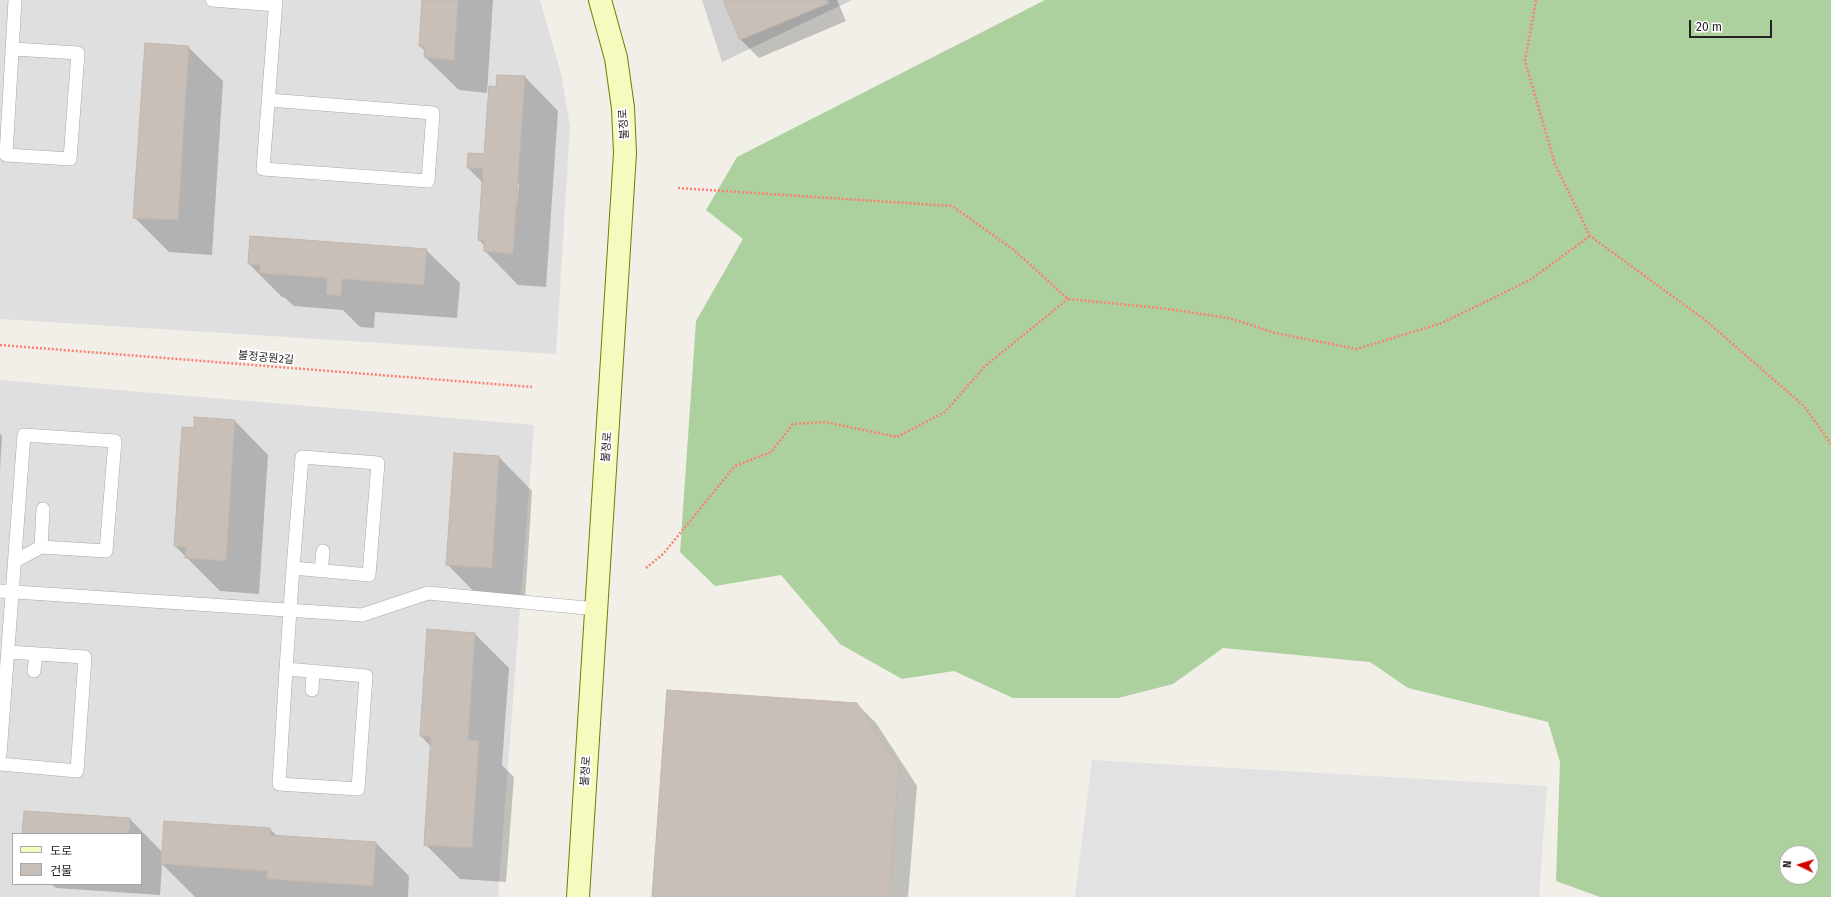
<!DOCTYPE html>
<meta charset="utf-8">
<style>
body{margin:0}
#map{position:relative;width:1831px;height:897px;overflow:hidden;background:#f2efe9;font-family:"Fira Sans","Noto Sans KR",sans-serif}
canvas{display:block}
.legend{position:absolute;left:12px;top:833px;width:130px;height:52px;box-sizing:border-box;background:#fff;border:1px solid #a7a7a7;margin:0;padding:5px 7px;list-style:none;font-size:12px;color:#222}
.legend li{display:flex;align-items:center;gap:8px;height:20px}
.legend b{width:20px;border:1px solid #a7a7a7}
.north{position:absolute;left:1779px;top:845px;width:40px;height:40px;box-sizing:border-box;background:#fff;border:1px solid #a7a7a7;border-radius:50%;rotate:274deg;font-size:11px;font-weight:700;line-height:16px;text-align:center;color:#222}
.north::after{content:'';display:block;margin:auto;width:14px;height:18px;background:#d40000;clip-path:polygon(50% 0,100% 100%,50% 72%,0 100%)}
.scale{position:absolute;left:1689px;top:20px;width:83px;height:18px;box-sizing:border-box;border:2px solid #222;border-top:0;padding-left:5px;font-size:12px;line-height:14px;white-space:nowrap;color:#222;-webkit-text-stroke:3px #fff;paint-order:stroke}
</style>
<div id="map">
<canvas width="1831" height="897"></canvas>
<ul class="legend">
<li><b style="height:5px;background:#f7fabf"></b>도로</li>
<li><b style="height:11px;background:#c7bfb8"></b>건물</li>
</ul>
<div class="north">N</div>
<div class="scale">20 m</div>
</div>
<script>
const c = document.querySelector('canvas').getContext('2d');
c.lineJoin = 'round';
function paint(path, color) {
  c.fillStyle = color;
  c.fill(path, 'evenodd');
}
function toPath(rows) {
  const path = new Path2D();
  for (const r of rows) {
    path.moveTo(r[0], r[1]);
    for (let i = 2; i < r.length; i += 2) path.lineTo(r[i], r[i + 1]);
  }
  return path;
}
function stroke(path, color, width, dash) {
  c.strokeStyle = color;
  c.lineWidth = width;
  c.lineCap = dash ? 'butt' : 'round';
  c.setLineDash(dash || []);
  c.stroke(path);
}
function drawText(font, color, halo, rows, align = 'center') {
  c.font = font + ' "Fira Sans","Noto Sans KR",sans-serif';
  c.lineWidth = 4;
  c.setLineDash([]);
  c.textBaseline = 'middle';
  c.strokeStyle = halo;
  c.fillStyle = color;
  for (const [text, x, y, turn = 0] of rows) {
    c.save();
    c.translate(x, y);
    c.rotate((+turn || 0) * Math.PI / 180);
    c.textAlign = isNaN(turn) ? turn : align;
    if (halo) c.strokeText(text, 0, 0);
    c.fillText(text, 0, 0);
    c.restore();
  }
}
paint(toPath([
 [0,0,540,0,562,77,570,127,556,354,0,319],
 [0,380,534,425,498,897,0,897],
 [13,834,141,834,141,884,13,884]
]), '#e0dfdf');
paint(toPath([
 [702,0,852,0,722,62]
]), '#d0d0d0');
paint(toPath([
 [1045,0,1831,0,1831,897,1600,897,1556,881,1560,762,1548,722,1408,688,1370,662,1223,648,1173,684,1118,698,1013,698,954,671,902,679,840,644,781,575,715,586,680,552,696,321,743,239,706,210,737,157],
 [1787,853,1811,853,1811,877,1787,877]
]), '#add19e');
paint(toPath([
 [1092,760,1547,786,1539,897,1075,897]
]), '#e2e2e2');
paint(toPath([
 [423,0,493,0,487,93,459,90,425,57,426,52,420,46],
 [724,0,837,0,846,21,759,58,741,40],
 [188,47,223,81,212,255,169,252,134,217],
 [498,76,525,77,558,111,546,287,518,285,485,251,485,246,479,240,483,183,468,168,485,155],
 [517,183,519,183,517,205,516,203],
 [426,250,460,283,457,318,375,312,374,328,360,327,343,310,294,306,285,298,282,297,249,264],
 [195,418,235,421,268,455,259,594,220,591,175,546],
 [0,433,2,436,0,471],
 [455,454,499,457,532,491,525,601,480,598,447,564],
 [475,634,509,668,502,765,514,777,506,882,460,879,425,844,431,747,421,736],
 [857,704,876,723,917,786,908,897,653,897],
 [130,819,163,853,270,829,278,837,376,843,409,876,408,897,195,897,162,864,160,895,56,888,51,884,141,884,141,834,23,834]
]), '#0003');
const building = toPath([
 [422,0,458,0,454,60,424,57,425,47,419,46,422,0],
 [723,0,827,0,829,3,740,40,723,0],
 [145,43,189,46,178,220,133,218,145,43],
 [497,75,525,76,513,254,484,251,484,241,478,240,483,169,467,168,468,153,484,154,489,86,496,87,497,75],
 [250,236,427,249,424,285,342,279,341,296,326,294,327,278,260,273,260,265,248,264,250,236],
 [194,417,235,420,226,561,185,558,186,547,174,546,182,427,194,428,194,417],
 [454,453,499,456,492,568,446,565,454,453],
 [427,629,475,633,468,740,479,741,472,848,424,845,431,737,420,736,427,629],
 [667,690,857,703,899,767,889,897,652,897,667,690],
 [24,811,130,818,129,834,22,834,24,811],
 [164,821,270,828,270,835,376,842,373,886,267,879,267,871,161,864,164,821]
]);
paint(building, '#c7bfb8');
stroke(building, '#c4b6ab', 1);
const service = toPath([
 [212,0,276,5],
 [13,49,78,53,70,159,6,155,15,0],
 [269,100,433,113,428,181,263,169,276,0],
 [41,547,43,509],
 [321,571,323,551],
 [0,591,362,615,428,593,597,609],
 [286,669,366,676,358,789,279,784,286,669,290,610,293,568,302,457,378,463,369,575,293,568],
 [34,671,36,654],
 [312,690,313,671],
 [0,754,24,435,115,441,106,551,41,547,15,561],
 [0,764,77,771,85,657,8,652]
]);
const secondary = toPath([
 [578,897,625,153,623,108,616,58,600,0]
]);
stroke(service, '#a9a9a9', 14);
stroke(secondary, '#707d05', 24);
stroke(toPath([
 [1536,0,1525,61,1555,164,1590,236,1705,320,1804,406,1831,444],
 [678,188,952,206,1014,250,1068,299,1160,308,1229,318,1275,333,1357,349,1442,323,1530,280,1590,236],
 [0,345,532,387],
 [646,568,663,554,735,466,771,452,793,424,825,422,897,437,945,412,985,366,1068,299]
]), '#fa8072', 2.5, [2, 2]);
stroke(service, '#fff', 13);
stroke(secondary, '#f7fabf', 22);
drawText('11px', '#222', '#fff', [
 ["불정로",624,124,-94],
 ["불정공원2길",266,358,5],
 ["불정로",607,447,-86],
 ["불정로",586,771,-86]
]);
</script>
